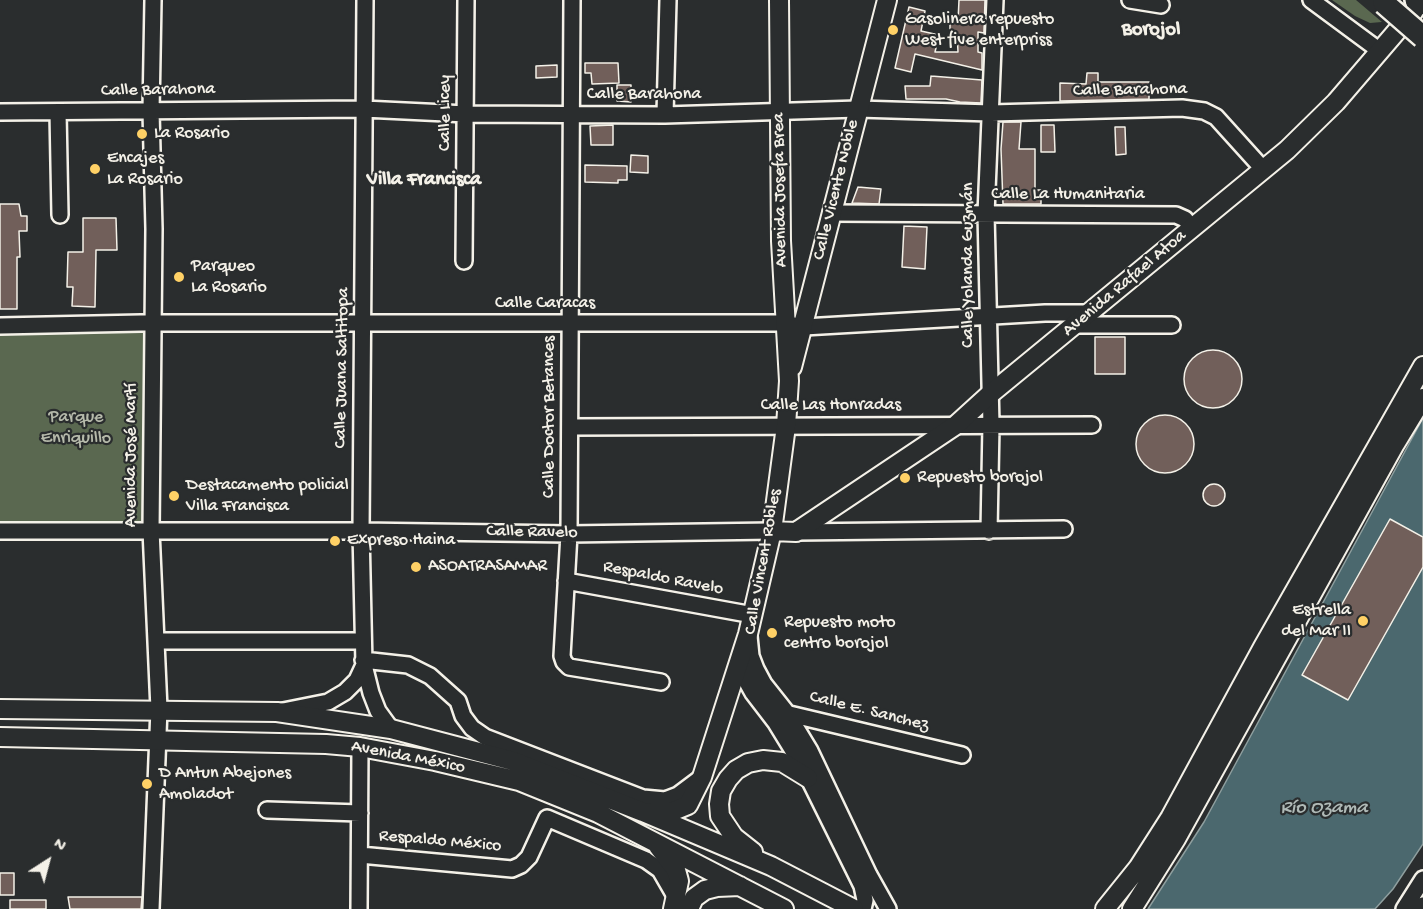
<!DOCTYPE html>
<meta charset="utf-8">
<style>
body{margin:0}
#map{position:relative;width:1423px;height:909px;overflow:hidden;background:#2a2d2e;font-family:"Gochi Hand",sans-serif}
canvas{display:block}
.north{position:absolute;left:18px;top:831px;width:60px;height:60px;-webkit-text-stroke:4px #2a2d2e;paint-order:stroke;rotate:36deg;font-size:16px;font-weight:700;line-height:24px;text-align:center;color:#f4f1e8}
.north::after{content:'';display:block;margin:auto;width:21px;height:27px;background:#f4f1e8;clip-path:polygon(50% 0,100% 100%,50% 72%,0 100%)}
</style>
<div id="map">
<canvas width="1423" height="909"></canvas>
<div class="north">N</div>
</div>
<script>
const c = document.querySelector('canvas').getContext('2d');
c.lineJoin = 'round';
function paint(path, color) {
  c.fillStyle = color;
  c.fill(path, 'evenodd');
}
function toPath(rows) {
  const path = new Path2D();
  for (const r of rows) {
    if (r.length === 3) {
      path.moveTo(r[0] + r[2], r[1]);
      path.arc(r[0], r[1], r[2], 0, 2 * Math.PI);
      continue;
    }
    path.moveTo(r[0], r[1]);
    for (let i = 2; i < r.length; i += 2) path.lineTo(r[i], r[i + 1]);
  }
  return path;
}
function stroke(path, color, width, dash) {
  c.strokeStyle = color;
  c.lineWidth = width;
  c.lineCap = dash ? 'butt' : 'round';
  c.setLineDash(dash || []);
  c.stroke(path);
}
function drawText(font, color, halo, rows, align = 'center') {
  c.font = font + ' "Gochi Hand",sans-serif';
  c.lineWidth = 4.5;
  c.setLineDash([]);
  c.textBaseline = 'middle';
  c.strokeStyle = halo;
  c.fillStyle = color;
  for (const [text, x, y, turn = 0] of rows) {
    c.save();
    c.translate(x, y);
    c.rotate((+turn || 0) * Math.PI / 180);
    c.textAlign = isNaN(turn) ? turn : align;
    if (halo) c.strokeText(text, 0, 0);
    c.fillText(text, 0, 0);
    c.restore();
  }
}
paint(toPath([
 [1332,0,1356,0,1382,22,1370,23,1355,16],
 [152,323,151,530,0,531,0,326]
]), '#5a6850');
const water = toPath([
 [1423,418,1423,844,1393,889,1375,909,1148,909,1204,822,1423,418]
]);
paint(water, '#4b686e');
stroke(water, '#8f9f9f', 1.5);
const building = toPath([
 [959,0,985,0,984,33,978,32,978,52,982,53,982,70,915,54,911,72,895,68,909,7,925,11,921,31,939,35,935,52,958,52,957,32,950,31,950,21,958,21,959,0],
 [585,63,618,63,619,83,592,84,591,73,585,73,585,63],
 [557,65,557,77,536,78,536,66,557,65],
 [1087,73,1098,73,1098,82,1149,82,1149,99,1060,101,1060,83,1086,84,1087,73],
 [931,76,982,80,981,103,960,102,946,99,906,99,905,86,930,86,931,76],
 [617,85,631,85,631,102,617,101,617,85],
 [1003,122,1021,122,1019,149,1035,149,1035,190,1041,190,1041,204,1003,204,1001,149,1003,122],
 [613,125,613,145,591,145,590,126,613,125],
 [1041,125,1054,125,1055,152,1041,152,1041,125],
 [1115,127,1125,127,1126,154,1116,155,1115,127],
 [631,155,648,156,648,173,630,172,631,155],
 [585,165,627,166,627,180,618,180,618,183,585,182,585,165],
 [858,187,881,189,879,204,852,203,858,187],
 [0,204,19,204,21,216,27,216,27,231,19,231,20,257,17,257,17,309,0,309,0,204],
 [83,218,116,218,117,250,96,250,95,307,72,306,73,287,67,287,68,252,83,252,83,218],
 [904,226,927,227,925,269,902,267,904,226],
 [1095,337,1125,337,1125,374,1095,374,1095,337],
 [1213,379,29],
 [1165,444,29],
 [1214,495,11],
 [1390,519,1423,537,1423,567,1348,700,1302,675,1390,519],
 [0,873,14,873,14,895,0,895,0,873],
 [68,897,142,897,141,909,70,909,68,897],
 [10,900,46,900,46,909,10,909,10,900]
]);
paint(building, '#715f5a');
stroke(building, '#f4f1e8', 1.5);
const minor = toPath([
 [365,0,361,531,364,665,371,693,378,711,391,729],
 [572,0,569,534,562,656,564,662,569,667,661,682],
 [1130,0,1161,5],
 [1311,0,1380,51],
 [0,112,364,109,466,114,665,115,858,109,991,113,1182,108,1204,111,1216,117,1263,169],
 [58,112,60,215],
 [665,115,668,0],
 [831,213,1176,215,1185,219,1192,228],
 [464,261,466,0],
 [1074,325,1172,325],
 [0,326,141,323,784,323,804,327,1045,313,1089,313],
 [570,427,1092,425],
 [0,531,361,531,569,534,772,531],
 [989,531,991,425,986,214,995,0],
 [796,532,1064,529],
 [566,581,753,615],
 [749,636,751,656,756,669,764,684,787,713,810,751,869,875,888,909],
 [156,641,363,641],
 [363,660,408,665,430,676,458,701,463,716,472,728,485,737,643,798,665,800,678,795,702,777],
 [739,663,743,675,753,693,776,723,803,767,862,886,865,900,863,909],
 [283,711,328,702,345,692,357,680,364,665],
 [781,712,962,755],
 [267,810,360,813],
 [360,855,512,869,521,865,529,857,547,818,646,860,660,870,675,896],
 [151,909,159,709,151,530,154,229,151,111,153,0],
 [359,909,360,747],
 [1404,909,1423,879],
 [1420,909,1423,905]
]);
const major = toPath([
 [792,367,887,0],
 [772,531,796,532,956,425,989,395,1287,150,1336,102,1414,11],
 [0,709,277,712,391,729,513,761,643,812,771,866,854,909],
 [0,737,326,744,360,747,435,761,519,781,598,813,784,909],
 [651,812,671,812,688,805,702,777,748,634,772,531,786,426,789,381,781,241,779,0],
 [658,846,676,870,679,881,673,909],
 [753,852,734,837,720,816,719,804,721,791,728,779,736,770,748,763,763,760,782,762,808,778],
 [689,909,694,898,705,890,717,887,740,886],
 [1105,909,1138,868,1170,818,1263,647,1423,366],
 [1132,909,1176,839,1395,444,1423,398]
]);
const highway = toPath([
 [1416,0,1420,4]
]);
stroke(minor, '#f4f1e8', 20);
stroke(major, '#f4f1e8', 22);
stroke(highway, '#f4f1e8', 26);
stroke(minor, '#2a2d2e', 15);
stroke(major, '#2a2d2e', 18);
stroke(highway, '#2a2d2e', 21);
const highwayBridge = toPath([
 [1384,3,1423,37]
]);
stroke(highwayBridge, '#f4f1e8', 26, []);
stroke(highwayBridge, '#2a2d2e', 21);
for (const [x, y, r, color] of [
 [893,30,6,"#ffd166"],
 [142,134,6,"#ffd166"],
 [95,169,6,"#ffd166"],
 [179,277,6,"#ffd166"],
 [905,478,6,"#ffd166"],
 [174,496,6,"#ffd166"],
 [335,541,6,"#ffd166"],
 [416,567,6,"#ffd166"],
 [1363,621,6,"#ffd166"],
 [772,633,6,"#ffd166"],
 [147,784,6,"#ffd166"]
]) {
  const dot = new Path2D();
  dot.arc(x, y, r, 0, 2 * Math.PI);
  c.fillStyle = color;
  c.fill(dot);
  stroke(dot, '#2a2d2e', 2);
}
drawText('18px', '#f4f1e8', '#2a2d2e', [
 ["Gasolinera repuesto",905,20],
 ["West five enterpriss",905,41],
 ["La Rosario",154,134],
 ["Encajes",107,159],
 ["La Rosario",107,180],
 ["Parqueo",191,267],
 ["La Rosario",191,288],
 ["Repuesto borojol",917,478],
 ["Destacamento policial",186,486],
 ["Villa Francisca",186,507],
 ["Expreso Haina",347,541],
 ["ASOATRASAMAR",428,567],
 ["Estrella",1351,611,"right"],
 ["del Mar II",1351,632,"right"],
 ["Repuesto moto",784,623],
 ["centro borojol",784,644],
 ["D Antun Abejones",159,774],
 ["Amoladot",159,795]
], 'left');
drawText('18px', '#f4f1e8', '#2a2d2e', [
 ["Calle Barahona",158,91,-1],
 ["Calle Barahona",1130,91,-1],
 ["Calle Barahona",644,95],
 ["Calle Licey",446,113,-90],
 ["Avenida Josefa Brea",781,190,-91],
 ["Calle Vicente Noble",837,190,-76],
 ["Calle La Humanitaria",1068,195],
 ["Calle Yolanda Guzmán",969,265,-90],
 ["Avenida Rafael Atoa",1125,284,-40],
 ["Calle Caracas",545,304],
 ["Calle Juana Saltitopa",343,368,-89],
 ["Calle Las Honradas",831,406],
 ["Calle Doctor Betances",550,417,-90],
 ["Avenida José Martí",132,455,-90],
 ["Calle Ravelo",532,533,1],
 ["Calle Vincent Robles",764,562,-80],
 ["Respaldo Ravelo",663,579,11],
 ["Calle E. Sanchez",869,712,14],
 ["Avenida México",408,758,11],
 ["Respaldo México",440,842,5]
]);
drawText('18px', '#b6baab', '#2a2d2e', [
 ["Parque",76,418],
 ["Enriquillo",76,439]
]);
drawText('bold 20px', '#f4f1e8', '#2a2d2e', [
 ["Borojol",1151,31],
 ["Villa Francisca",424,181]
]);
drawText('italic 20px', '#b0bab7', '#2a2d2e', [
 ["Río Ozama",1324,809]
]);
</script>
